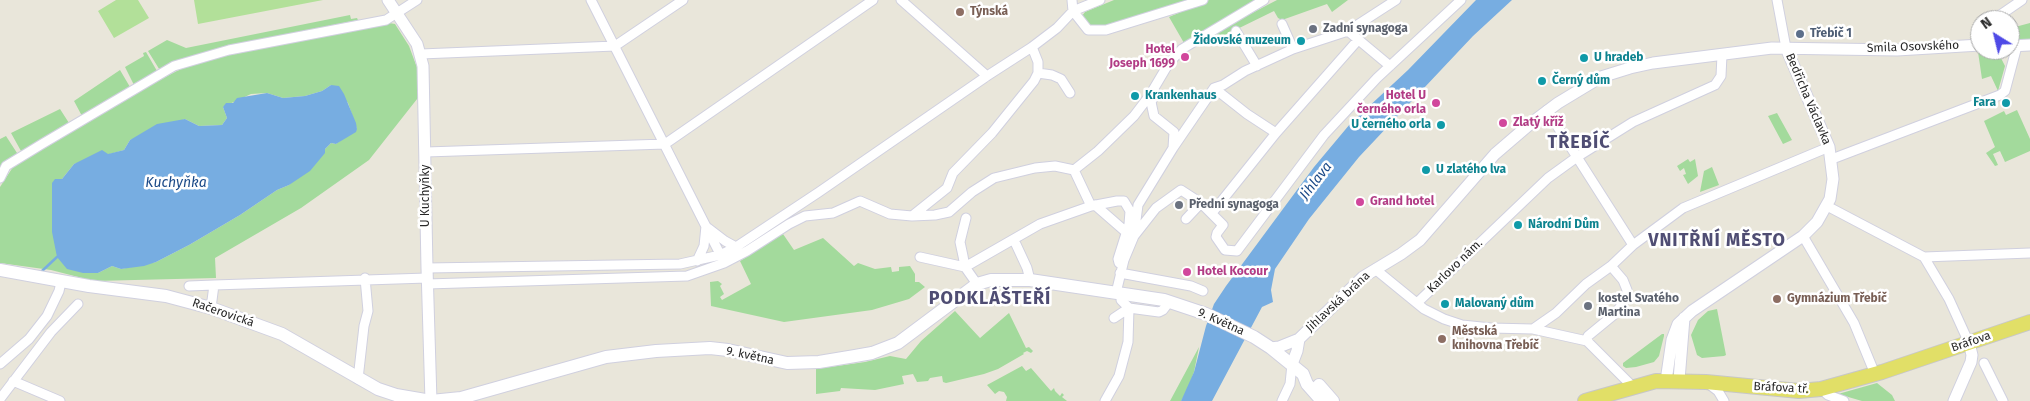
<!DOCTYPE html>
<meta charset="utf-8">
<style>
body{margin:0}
#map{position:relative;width:2030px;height:401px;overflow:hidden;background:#e9e6da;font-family:"Fira Sans",sans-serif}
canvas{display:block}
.north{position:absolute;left:1970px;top:10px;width:50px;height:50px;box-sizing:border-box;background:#fff;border:1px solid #a9a9a9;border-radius:50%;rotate:324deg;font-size:14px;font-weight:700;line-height:20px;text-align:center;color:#272727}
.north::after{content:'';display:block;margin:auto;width:18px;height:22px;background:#4f4ae6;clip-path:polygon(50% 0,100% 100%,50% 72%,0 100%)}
</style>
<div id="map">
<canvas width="2030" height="401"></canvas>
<div class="north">N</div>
</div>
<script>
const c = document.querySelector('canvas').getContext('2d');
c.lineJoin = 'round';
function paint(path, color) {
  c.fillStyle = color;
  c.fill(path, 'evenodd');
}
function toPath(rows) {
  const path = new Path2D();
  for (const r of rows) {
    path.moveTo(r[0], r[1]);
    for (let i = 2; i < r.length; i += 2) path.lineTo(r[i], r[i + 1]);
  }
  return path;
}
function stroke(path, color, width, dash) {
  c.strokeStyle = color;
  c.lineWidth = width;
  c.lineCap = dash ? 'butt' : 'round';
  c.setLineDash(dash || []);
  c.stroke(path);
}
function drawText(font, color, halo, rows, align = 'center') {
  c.font = font + ' "Fira Sans",sans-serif';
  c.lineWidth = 5;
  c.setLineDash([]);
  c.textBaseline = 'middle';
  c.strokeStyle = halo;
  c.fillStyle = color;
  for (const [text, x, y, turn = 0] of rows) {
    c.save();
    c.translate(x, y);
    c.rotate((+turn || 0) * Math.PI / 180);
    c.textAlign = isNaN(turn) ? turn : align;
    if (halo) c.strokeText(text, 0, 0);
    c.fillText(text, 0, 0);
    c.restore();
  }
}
paint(toPath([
 [1114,0,1195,0,1108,27,1091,27,1082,16,1085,12],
 [1209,0,1260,0,1184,43,1169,17],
 [1277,0,1348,0,1332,12,1327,4,1282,20,1278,18,1274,11,1225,35,1205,40,1210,35],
 [350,15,351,19,357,18,358,20,222,47,183,59,161,72,148,51,167,40,186,48],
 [389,23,395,24,409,46,419,73,421,94,369,160,301,208,215,258,216,278,94,281,51,270,0,263,0,187,13,167,24,159,165,77,183,68,225,56],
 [331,85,348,103,357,129,336,144,331,143,289,185,277,190,240,215,189,245,156,262,121,269,112,266,98,273,83,273,62,179,74,164,124,150,130,140,185,119,199,126,222,125,227,118,223,107,251,94,267,93,283,98,305,96,322,91],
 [2030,23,2030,40,2010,39,2010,34,2016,32,2015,27],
 [146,52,157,71,134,85,125,67,144,56,143,53],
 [1978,52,1998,52,2005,66,1998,91,1991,76,1982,79],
 [120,70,130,87,82,116,74,101],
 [60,109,69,123,23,152,21,151,11,133],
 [2017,110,2030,139,2030,151,2005,162,2000,151,1993,154,1998,165,1995,166,1986,153,1995,147,1984,121,2004,111,2006,115],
 [1777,113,1792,140,1783,144,1768,116],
 [6,136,17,153,16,156,0,172,0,139],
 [1688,159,1690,162,1695,159,1698,176,1688,184,1683,175,1686,174,1684,168,1680,171,1677,166],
 [1712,167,1719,185,1700,192,1704,171],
 [783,234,794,250,823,238,854,266,858,263,875,269,891,267,892,272,899,271,899,267,910,266,915,274,915,282,919,282,925,287,909,299,872,310,784,322,711,306,710,282,718,281,722,284,720,286,724,294,720,297,722,300,751,284,740,261],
 [1717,309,1726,355,1724,356,1702,358,1697,355,1691,335,1698,320,1708,311],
 [955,311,980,338,1009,313,1026,348,1029,347,1033,351,1031,353,1027,351,1023,353,1024,354,998,369,984,374,946,383,943,382,942,376,930,378,928,381,917,382,913,374,902,376,904,384,875,390,841,388,840,391,816,394,816,369,865,362,890,356,906,359,921,341],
 [1662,334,1664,334,1664,336,1659,356,1654,362,1636,367,1626,368,1623,366,1623,363],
 [1199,347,1194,372,1187,391,1181,401,1170,401],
 [1022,366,1026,371,1031,368,1051,391,1054,388,1055,391,1060,396,1062,393,1064,395,1062,397,1067,401,1006,401,1007,397,1004,392,999,391,995,394,987,385],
 [1877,383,1892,395,1895,401,1862,401,1838,394]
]), '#a3da9c');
paint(toPath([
 [116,0,138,0,149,18,114,38,98,11],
 [194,0,323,0,198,24]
]), '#b2e099');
paint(toPath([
 [1476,0,1512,0,1473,36,1359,157,1309,219,1275,269,1271,290,1273,302,1262,307,1212,401,1181,401,1194,372,1206,326,1214,304,1226,286,1314,167,1350,124,1408,70],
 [331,85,339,86,344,94,356,123,357,129,356,132,336,144,331,143,325,149,325,153,310,171,289,185,277,190,240,215,189,245,156,262,144,266,121,269,112,266,98,273,83,273,67,269,57,257,52,232,52,183,55,179,62,179,74,164,102,150,108,154,124,150,130,140,157,124,185,119,199,126,222,125,227,118,223,107,226,103,233,103,237,98,267,93,283,98,305,96,322,91]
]), '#77ade1');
stroke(toPath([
 [42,271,57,257]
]), '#77ade1', 2.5);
const minor = toPath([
 [591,0,722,258],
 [901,0,987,76],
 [1072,0,1073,11],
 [1777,0,1786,48],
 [1073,11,1088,30,1106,30,1203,0],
 [1993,20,2022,0],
 [1282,24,1293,49],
 [1236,31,1257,66],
 [1348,31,1390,66],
 [615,46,683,0],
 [421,54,615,46],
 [1038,73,1052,75,1061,79,1070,93],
 [1214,88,1247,114,1276,133],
 [1156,93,1151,102,1154,116,1174,132,1173,148],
 [1547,110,1633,245],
 [426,152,665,144,873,0],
 [1832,159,2000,95,2005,91,2017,46],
 [1074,170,1098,151,1134,116,1150,95,1169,63,1182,49,1264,0],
 [1074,170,1091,206],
 [0,178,6,166,42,144,174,66,229,50,386,20,417,0],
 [1095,205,1126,232],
 [1827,206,1924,257,1949,299,1969,343],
 [1212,213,1276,133,1358,40],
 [912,216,947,188,953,173,992,133,1034,81,1038,73,1038,62,1032,47],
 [966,218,960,242,963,256,965,267,977,284],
 [1186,219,1201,203],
 [708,228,725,241,736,247],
 [1134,236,1156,208,1181,190,1201,203,1223,225,1217,233,1216,237,1225,250,1237,251,1324,135,1377,78,1461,0],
 [1803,236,1854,323,1875,374],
 [1014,240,1027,268,1030,280],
 [920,257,965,267,1040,224,1091,206,1117,201,1124,201,1130,211,1129,224,1118,259,1119,263],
 [1924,257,2030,253],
 [697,261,704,246,706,226],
 [427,268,680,264,720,255,736,247,819,192,987,76,1032,47,1057,28,1073,11,1100,0],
 [1375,269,1424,309,1444,319,1462,325,1491,328,1533,329,1587,341,1633,387],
 [1120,273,1191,286,1203,291],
 [427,284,687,276,724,263,747,251,789,224,805,216,833,213,860,201,890,214,912,216,935,215,949,212,972,192,994,178,1035,168,1055,166,1074,170],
 [214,285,427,278],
 [189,286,214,285,211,308],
 [1116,293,1124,260,1134,236,1138,205,1173,148,1214,88,1223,85,1245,71,1293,49,1348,31,1396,0],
 [1417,303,1548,178,1577,157,1633,122,1715,85,1721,76,1722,55],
 [1114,318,1129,308,1121,300],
 [1533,329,1556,313,1586,284,1611,266],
 [1587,341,1588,336,1616,313,1626,298,1627,290,1623,280,1611,266,1633,245,1683,208,1829,147],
 [1984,363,2003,401],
 [0,364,29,339,47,316,59,291,61,282],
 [358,379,364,326,368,311,365,278],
 [13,381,60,401],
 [1706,382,1718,391,1724,401],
 [1821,389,1828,395,1844,401],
 [0,399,51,332,78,304],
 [1105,401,1119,376,1128,342,1129,308,1159,312,1163,310,1169,302],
 [1282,401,1290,384,1292,364]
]);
const tertiary = toPath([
 [388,0,417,44,423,66,427,268,431,401],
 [2010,46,2030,45],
 [1271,348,1279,347,1299,339],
 [1292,364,1297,351,1299,339,1363,277,1401,254,1420,240,1495,154,1530,124,1558,103,1601,77,1630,68,1653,63,1772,48,1897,50,1980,45],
 [1679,380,1684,318],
 [1666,381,1672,340,1678,324,1692,311,1803,236,1817,222,1830,199,1833,179,1829,147,1786,48],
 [1954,401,1971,362,1972,355,1969,343]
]);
const secondary = toPath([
 [0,270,89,286,166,296,211,308,282,334,378,389,396,395,431,401,461,398,606,357,656,351,710,348,728,350,787,363,819,362,855,356,872,353,898,343,977,284,991,280,1030,280,1164,300,1206,314,1254,337,1271,348,1303,374,1307,384,1322,401],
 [1319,385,1333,401]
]);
const primary = toPath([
 [1585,401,1656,381,1706,382,1799,391,1821,389,1882,372,2030,322]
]);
stroke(minor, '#d0d0df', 11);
stroke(tertiary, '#d0d0df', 13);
stroke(secondary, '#d0d0df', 14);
stroke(primary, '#c7c7c7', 16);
stroke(minor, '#fff', 9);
stroke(tertiary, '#fff', 11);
stroke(secondary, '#fff', 12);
stroke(primary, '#e1df67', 14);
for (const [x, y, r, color] of [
 [960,12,5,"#8d6e63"],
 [1313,29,5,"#6b7280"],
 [1800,34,5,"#5c6f8a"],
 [1301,41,5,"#0f9aa8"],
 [1185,57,5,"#d1479c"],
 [1584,58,5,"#0f9aa8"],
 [1542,81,5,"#0f9aa8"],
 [1135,96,5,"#0f9aa8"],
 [1436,103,5,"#d1479c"],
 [2006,103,5,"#0f9aa8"],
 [1503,123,5,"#d1479c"],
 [1441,125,5,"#0f9aa8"],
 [1426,170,5,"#0f9aa8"],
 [1360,202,5,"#d1479c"],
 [1179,205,5,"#6b7280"],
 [1518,225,5,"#0f9aa8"],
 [1187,272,5,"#d1479c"],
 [1777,299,5,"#8d6e63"],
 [1445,304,5,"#0f9aa8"],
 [1588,306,5,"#6b7280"],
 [1442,339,5,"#8d6e63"]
]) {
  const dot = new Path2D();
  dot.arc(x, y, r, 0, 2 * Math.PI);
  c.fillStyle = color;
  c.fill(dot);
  stroke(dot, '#fff', 2);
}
drawText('bold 12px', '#785e54', '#fff', [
 ["Týnská",970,12],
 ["Gymnázium Třebíč",1787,299],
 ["Městská",1452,332],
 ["knihovna Třebíč",1452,346]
], 'left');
drawText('bold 12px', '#5b616d', '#fff', [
 ["Zadní synagoga",1323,29],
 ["Přední synagoga",1189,205],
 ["kostel Svatého",1598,299],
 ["Martina",1598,313]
], 'left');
drawText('bold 12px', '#4e5e75', '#fff', [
 ["Třebíč 1",1810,34]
], 'left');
drawText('bold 12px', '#0d838f', '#fff', [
 ["Židovské muzeum",1291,41,"right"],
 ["U hradeb",1594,58],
 ["Černý dům",1552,81],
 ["Krankenhaus",1145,96],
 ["Fara",1996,103,"right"],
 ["U černého orla",1431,125,"right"],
 ["U zlatého lva",1436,170],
 ["Národní Dům",1528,225],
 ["Malovaný dům",1455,304]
], 'left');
drawText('12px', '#272727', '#fff', [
 ["Smila Osovského",1913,47,-2],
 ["Bedřicha Václavka",1808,99,67],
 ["U Kuchyňky",426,196,-90],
 ["Karlovo nám.",1455,266,-44],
 ["Jihlavská brána",1338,302,-43],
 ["Račerovická",223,313,19],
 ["9. Května",1221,322,24],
 ["Bráfova",1971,342,-19],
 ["9. května",750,356,12],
 ["Bráfova tř.",1781,388,3]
]);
drawText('bold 12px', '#b23c85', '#fff', [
 ["Hotel",1175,50,"right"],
 ["Joseph 1699",1175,64,"right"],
 ["Hotel U",1426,96,"right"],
 ["černého orla",1426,110,"right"],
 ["Zlatý kříž",1513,123],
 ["Grand hotel",1370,202],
 ["Hotel Kocour",1197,272]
], 'left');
drawText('italic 14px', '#1b4a88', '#fff', [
 ["Jihlava",1316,181,-52],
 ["Kuchyňka",176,183]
]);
c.letterSpacing = '1px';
drawText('bold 18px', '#4f4d73', '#fff', [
 ["TŘEBÍČ",1579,143],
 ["VNITŘNÍ MĚSTO",1717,241],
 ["PODKLÁŠTEŘÍ",990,299]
]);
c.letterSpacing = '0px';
</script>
